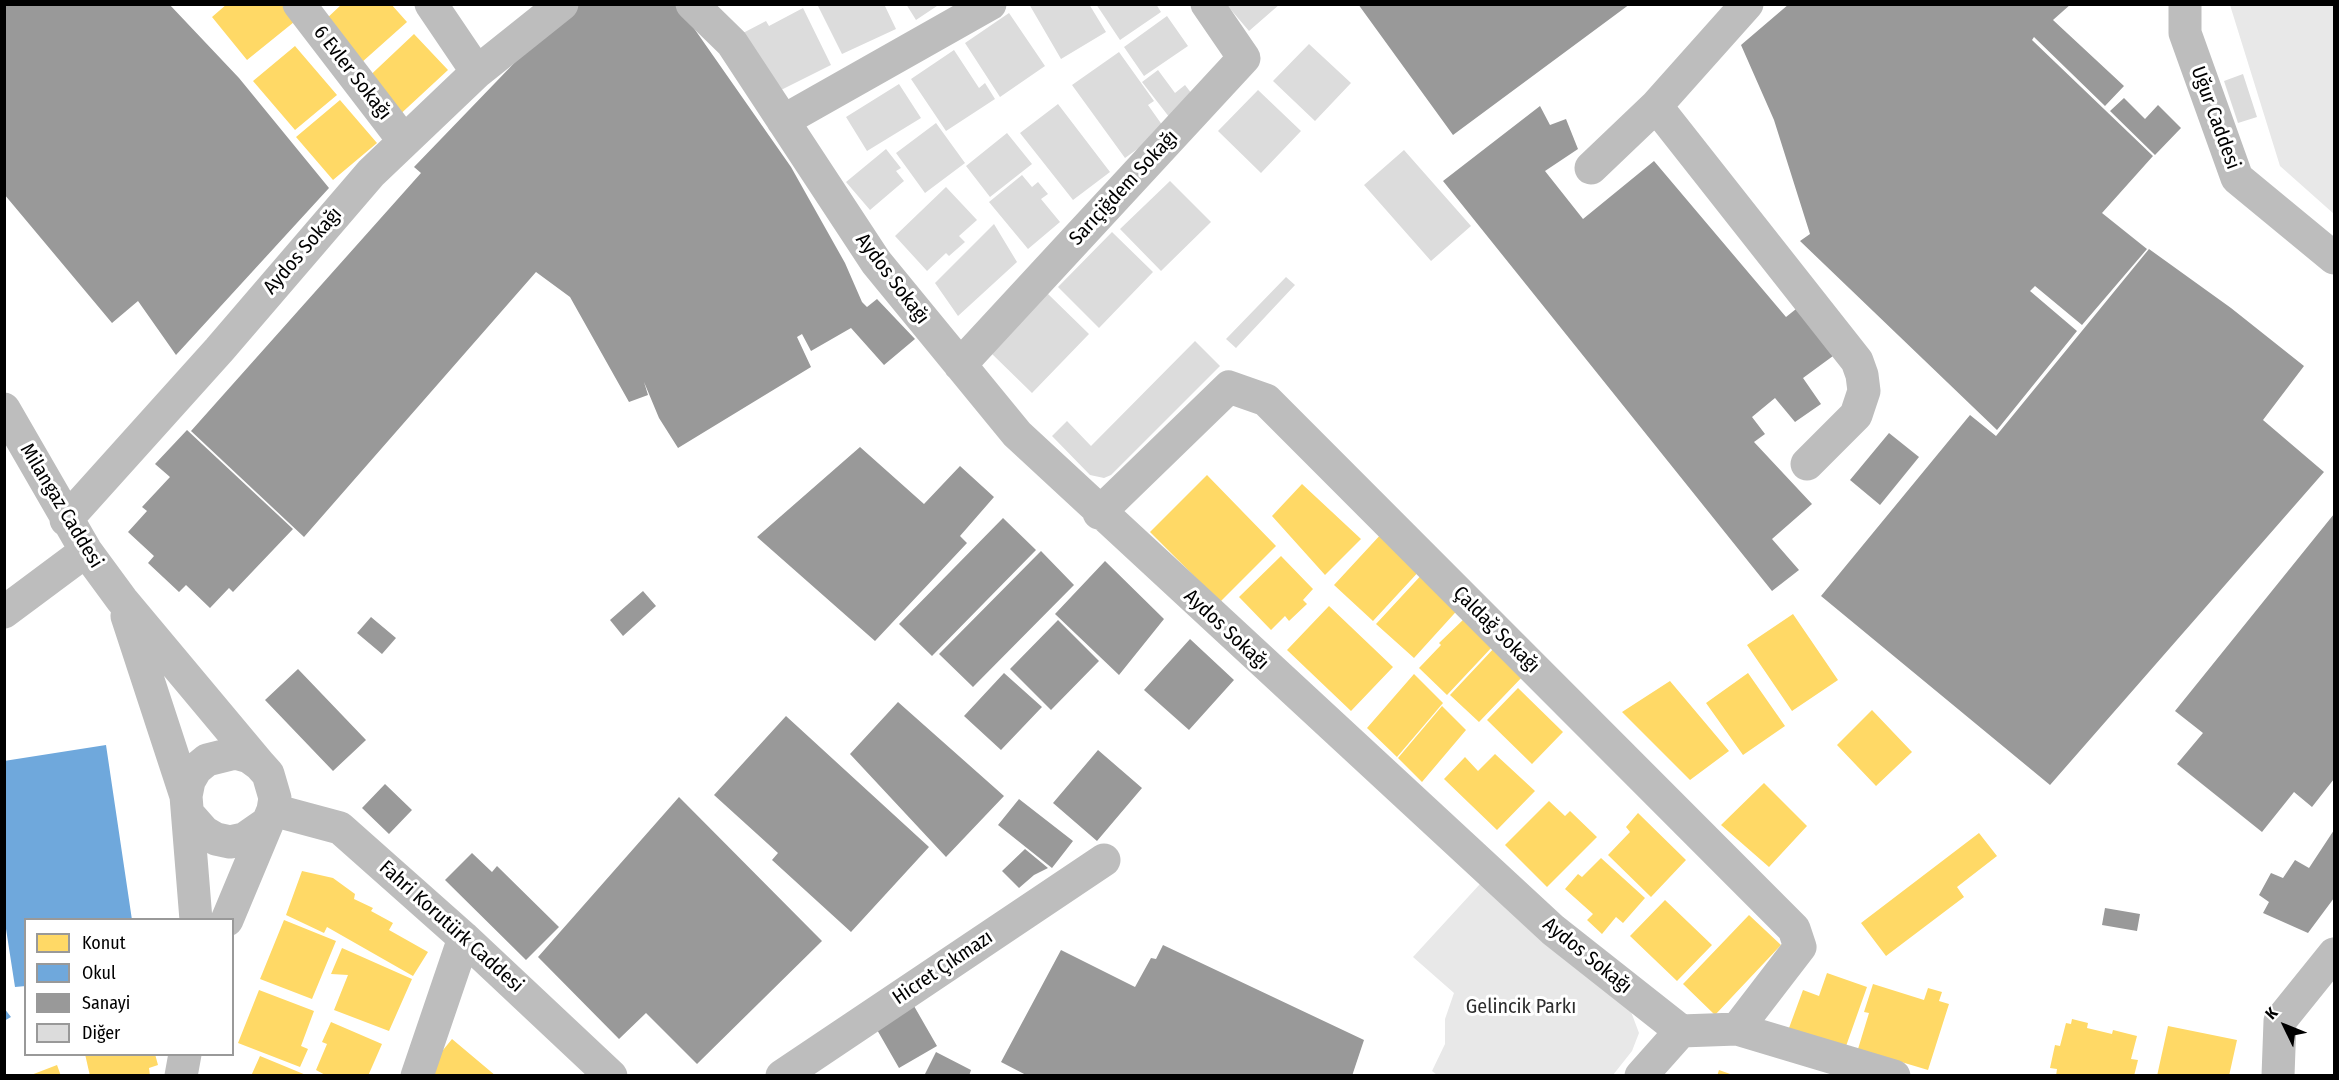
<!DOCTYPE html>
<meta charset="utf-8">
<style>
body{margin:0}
#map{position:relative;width:2339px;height:1080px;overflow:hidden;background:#fff;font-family:"Fira Sans Condensed",sans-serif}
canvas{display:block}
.frame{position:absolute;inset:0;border:6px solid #000;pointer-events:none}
.legend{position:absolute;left:24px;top:918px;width:210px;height:138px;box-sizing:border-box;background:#fff;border:2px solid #999;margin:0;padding:8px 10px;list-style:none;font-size:18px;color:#000}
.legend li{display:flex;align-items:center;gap:12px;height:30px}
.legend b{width:30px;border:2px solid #999}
.north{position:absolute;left:2255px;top:996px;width:60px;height:60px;-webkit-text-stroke:4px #fff;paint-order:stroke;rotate:313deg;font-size:16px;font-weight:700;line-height:24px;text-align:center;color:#000}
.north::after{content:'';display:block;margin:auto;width:21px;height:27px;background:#000;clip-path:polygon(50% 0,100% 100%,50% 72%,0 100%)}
</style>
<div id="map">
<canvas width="2339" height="1080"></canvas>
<div class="frame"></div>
<ul class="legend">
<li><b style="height:16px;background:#ffd966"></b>Konut</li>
<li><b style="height:16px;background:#6fa8dc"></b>Okul</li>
<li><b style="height:16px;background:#999"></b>Sanayi</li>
<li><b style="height:16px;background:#dcdcdc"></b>Diğer</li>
</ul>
<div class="north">K</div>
</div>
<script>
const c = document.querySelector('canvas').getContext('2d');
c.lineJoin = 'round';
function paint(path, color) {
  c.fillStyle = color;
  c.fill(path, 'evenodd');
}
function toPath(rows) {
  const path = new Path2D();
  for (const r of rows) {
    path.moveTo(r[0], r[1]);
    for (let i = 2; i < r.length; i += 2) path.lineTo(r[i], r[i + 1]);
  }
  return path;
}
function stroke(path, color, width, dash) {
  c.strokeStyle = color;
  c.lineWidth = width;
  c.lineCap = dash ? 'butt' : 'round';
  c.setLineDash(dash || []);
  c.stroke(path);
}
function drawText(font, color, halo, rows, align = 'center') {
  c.font = font + ' "Fira Sans Condensed",sans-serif';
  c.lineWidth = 6;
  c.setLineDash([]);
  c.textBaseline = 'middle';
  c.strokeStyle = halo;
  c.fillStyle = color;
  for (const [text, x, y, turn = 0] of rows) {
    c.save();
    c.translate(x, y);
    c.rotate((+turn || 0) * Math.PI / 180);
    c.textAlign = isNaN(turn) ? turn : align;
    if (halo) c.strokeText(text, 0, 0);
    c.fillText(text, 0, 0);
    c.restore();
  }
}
paint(toPath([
 [2230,5,2334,5,2334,214,2280,166],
 [1480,884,1630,1009,1639,1033,1632,1051,1613,1075,1437,1075,1432,1071,1445,1044,1445,1019,1454,993,1413,957]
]), '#e8e8e8');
paint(toPath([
 [227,4,288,4,299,18,247,60,212,17],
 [342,4,391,4,407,22,361,63,324,21],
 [414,34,448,70,394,120,361,84],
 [295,46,337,95,295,130,253,81],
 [340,100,377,143,333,180,296,137],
 [1207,475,1276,546,1220,602,1150,532],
 [1302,484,1361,539,1325,575,1272,516],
 [1383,532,1422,568,1373,621,1334,585],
 [1281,556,1313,589,1303,600,1307,604,1289,621,1285,616,1271,630,1239,597],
 [1426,570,1463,604,1414,658,1376,624],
 [1329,606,1393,667,1351,711,1287,650],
 [1793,614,1838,680,1792,711,1747,645],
 [1465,618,1493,646,1447,695,1419,668,1441,645,1439,643],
 [1496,646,1525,674,1479,722,1450,695],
 [1748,673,1785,726,1743,755,1706,703],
 [1414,674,1443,703,1397,757,1367,728],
 [1670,681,1729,751,1690,780,1622,712],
 [1518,688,1563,732,1532,764,1487,720],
 [1442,706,1466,730,1422,782,1398,758],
 [1872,710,1912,752,1876,786,1837,745],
 [1495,754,1535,791,1497,830,1444,779,1465,757,1478,771],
 [1764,783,1807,826,1769,867,1721,825],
 [1549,801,1565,816,1570,811,1597,837,1547,887,1505,845],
 [1638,813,1686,860,1651,897,1608,855,1630,832,1626,827],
 [1979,833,1997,856,1957,887,1964,897,1886,956,1861,923],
 [1601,858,1645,898,1623,923,1616,917,1602,934,1587,920,1593,914,1565,889,1578,874,1582,877],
 [302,871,333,878,355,894,354,899,373,908,371,911,393,923,389,930,428,952,413,976,327,927,324,933,286,915],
 [1665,900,1712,945,1677,981,1630,936],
 [1749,915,1781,945,1715,1015,1683,984],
 [284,920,336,941,312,999,260,979],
 [342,948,412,979,389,1031,334,1010,348,975,331,974],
 [1827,973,1867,987,1845,1049,1789,1028,1803,990,1819,996],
 [1873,984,1924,1000,1928,988,1942,992,1939,1001,1949,1004,1928,1070,1858,1049,1869,1013,1864,1012],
 [259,990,314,1011,301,1046,308,1049,300,1067,238,1043],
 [2072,1019,2088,1023,2087,1028,2112,1034,2113,1030,2137,1036,2131,1059,2138,1060,2134,1076,2056,1076,2057,1069,2050,1068,2055,1045,2060,1046,2066,1023,2071,1024],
 [331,1022,382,1044,368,1076,327,1076,316,1070,327,1044,322,1042],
 [2168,1026,2237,1040,2229,1076,2157,1076],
 [452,1039,496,1076,422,1076],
 [85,1054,155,1054,158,1065,149,1068,150,1076,90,1076],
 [260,1056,306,1075,306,1076,251,1076],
 [57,1065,61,1076,31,1076,31,1075],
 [1719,1070,1733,1075,1733,1076,1717,1076]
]), '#ffd966');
paint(toPath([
 [106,745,132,920,26,920,26,986,15,987,4,916,4,761],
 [4,1008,11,1017,4,1021]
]), '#6fa8dc');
paint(toPath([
 [4,4,169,4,239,78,329,188,176,355,138,301,112,323,4,194],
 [579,4,677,4,791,167,845,263,862,302,867,307,877,299,915,339,884,365,851,328,811,351,802,334,797,337,811,367,678,448,659,418,644,382,648,395,629,402,570,297,536,272,304,537,191,431,421,173,414,167,548,28],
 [1358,4,1630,4,1453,135],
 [1789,4,2071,4,2053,20,2124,86,2105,106,2034,37,2032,40,2153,156,2102,213,2147,249,2082,325,2035,286,2030,291,2077,331,1997,430,1800,241,1810,234,1774,120,1741,45],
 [2124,98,2145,119,2158,105,2181,128,2155,155,2110,111],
 [1540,106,1550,125,1566,119,1578,149,1545,171,1583,219,1654,161,1786,317,1796,309,1833,356,1803,378,1821,404,1795,422,1775,398,1752,417,1765,434,1754,442,1812,504,1772,539,1799,570,1772,591,1443,181],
 [2149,249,2231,308,2304,366,2263,420,2324,472,2050,785,1821,596,1970,415,1996,436],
 [187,430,293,529,233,592,229,588,210,608,186,585,179,592,148,563,154,556,128,532,147,511,142,507,170,477,155,464],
 [1889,433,1919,457,1880,505,1850,480],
 [860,447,924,504,960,466,994,497,960,536,967,543,875,641,757,537],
 [2334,514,2334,779,2312,807,2294,792,2262,832,2177,764,2203,733,2175,711],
 [1003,518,1036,550,932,656,899,624],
 [1041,551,1074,585,973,687,939,654],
 [1105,561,1164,619,1119,675,1055,614],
 [643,591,656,606,623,636,610,620],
 [371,617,396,638,382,654,357,633],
 [1058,620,1099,661,1051,710,1010,669],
 [1190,639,1234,680,1189,730,1144,690],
 [298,669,366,740,333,771,265,700],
 [1004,673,1042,707,1001,750,964,716],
 [898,702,1004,796,946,857,850,754],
 [786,716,929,847,851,932,772,860,778,853,714,795],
 [1098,750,1142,788,1097,841,1053,803],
 [385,784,412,810,389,834,362,808],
 [679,797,822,941,697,1064,646,1013,619,1039,538,957],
 [1019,799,1073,841,1052,868,998,825],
 [2334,830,2334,898,2308,933,2263,913,2269,902,2259,895,2271,873,2283,878,2295,860,2309,868],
 [1025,849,1048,868,1034,875,1019,888,1002,871],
 [472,853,492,872,497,866,559,927,526,960,445,880],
 [2105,908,2140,914,2137,931,2102,925],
 [1163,945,1364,1040,1352,1076,1028,1076,1001,1062,1061,950,1135,987,1151,958,1156,959],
 [914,1006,937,1046,899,1068,876,1028],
 [936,1052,971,1070,969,1076,924,1076]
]), '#999');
paint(toPath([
 [817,4,884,4,896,29,842,54],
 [906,4,940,4,916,20],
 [1029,4,1089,4,1106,32,1061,59],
 [1096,4,1156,4,1161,12,1120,40],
 [1226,4,1280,4,1249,31],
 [803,8,831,65,775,93,743,33,766,21,769,26],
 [1009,13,1045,66,1000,97,965,43],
 [1167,16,1188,46,1144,76,1124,47],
 [1309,44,1351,83,1315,121,1273,81],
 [954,50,979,88,985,83,995,99,946,131,911,79],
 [1119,52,1154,101,1148,105,1165,129,1125,158,1072,85],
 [1158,70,1175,93,1185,85,1199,103,1173,122,1142,82],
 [2243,74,2257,117,2238,123,2224,81],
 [899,84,921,118,867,151,846,117],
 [1258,90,1301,131,1261,173,1218,131],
 [1058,104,1110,172,1073,200,1020,133],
 [936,123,965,163,925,193,896,153],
 [1007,133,1032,164,990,197,966,166],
 [886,149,901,168,896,171,904,181,870,210,846,182],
 [1404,150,1471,226,1431,261,1364,185],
 [1022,175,1032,187,1038,182,1048,194,1041,199,1060,222,1028,249,989,202],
 [1170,181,1211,222,1161,271,1120,229],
 [946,187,977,220,959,236,965,242,949,256,946,253,927,271,895,236],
 [994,224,1017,262,958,316,935,283],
 [1112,232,1153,272,1099,328,1058,287],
 [1286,277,1295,285,1236,348,1226,339],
 [1047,293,1089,334,1032,393,990,352],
 [1195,341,1220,366,1111,475,1104,478,1090,475,1052,436,1067,421,1091,446]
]), '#dcdcdc');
stroke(toPath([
 [299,4,404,141],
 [431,4,477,72],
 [692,4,732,43,876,262,1017,434,1553,930,1681,1031,1737,1029,1894,1076],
 [2185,4,2185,33,2237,178,2334,258],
 [1656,106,1857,361,1862,375,1864,391,1856,415,1807,464],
 [783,121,990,4],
 [1591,168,1656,106,1747,4],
 [960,365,1244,58,1207,4],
 [4,409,86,551,122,600,260,765],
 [1099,513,1229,387,1266,400,1794,929,1800,947,1737,1029],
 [66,520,219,350,371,173,477,72,562,4],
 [4,612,86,551],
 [127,616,186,796],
 [273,810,340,828,464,938,611,1076],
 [189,815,204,832,216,839,230,842,244,839,267,823],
 [196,920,186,796,189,781,196,769,207,760,235,753,249,757,260,765,268,774,275,798,273,810,227,920],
 [181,1076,185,1054],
 [417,1076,464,938],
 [782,1076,1104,860],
 [1641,1076,1681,1031],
 [2278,1076,2280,1021,2334,954]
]), '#bdbdbd', 33);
drawText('20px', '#000', '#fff', [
 ["6 Evler Sokağı",352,73,52],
 ["Uğur Caddesi",2215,118,70],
 ["Sarıçiğdem Sokağı",1124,188,-47],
 ["Aydos Sokağı",303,251,-49],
 ["Aydos Sokağı",892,279,53],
 ["Milangaz Caddesi",61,506,59],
 ["Aydos Sokağı",1226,630,43],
 ["Çaldağ Sokağı",1496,630,45],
 ["Fahri Korutürk Caddesi",451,927,42],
 ["Aydos Sokağı",1587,956,39],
 ["Hicret Çıkmazı",943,968,-34]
]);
drawText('20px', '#2d2d2d', '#fff', [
 ["Gelincik Parkı",1521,1007]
]);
</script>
